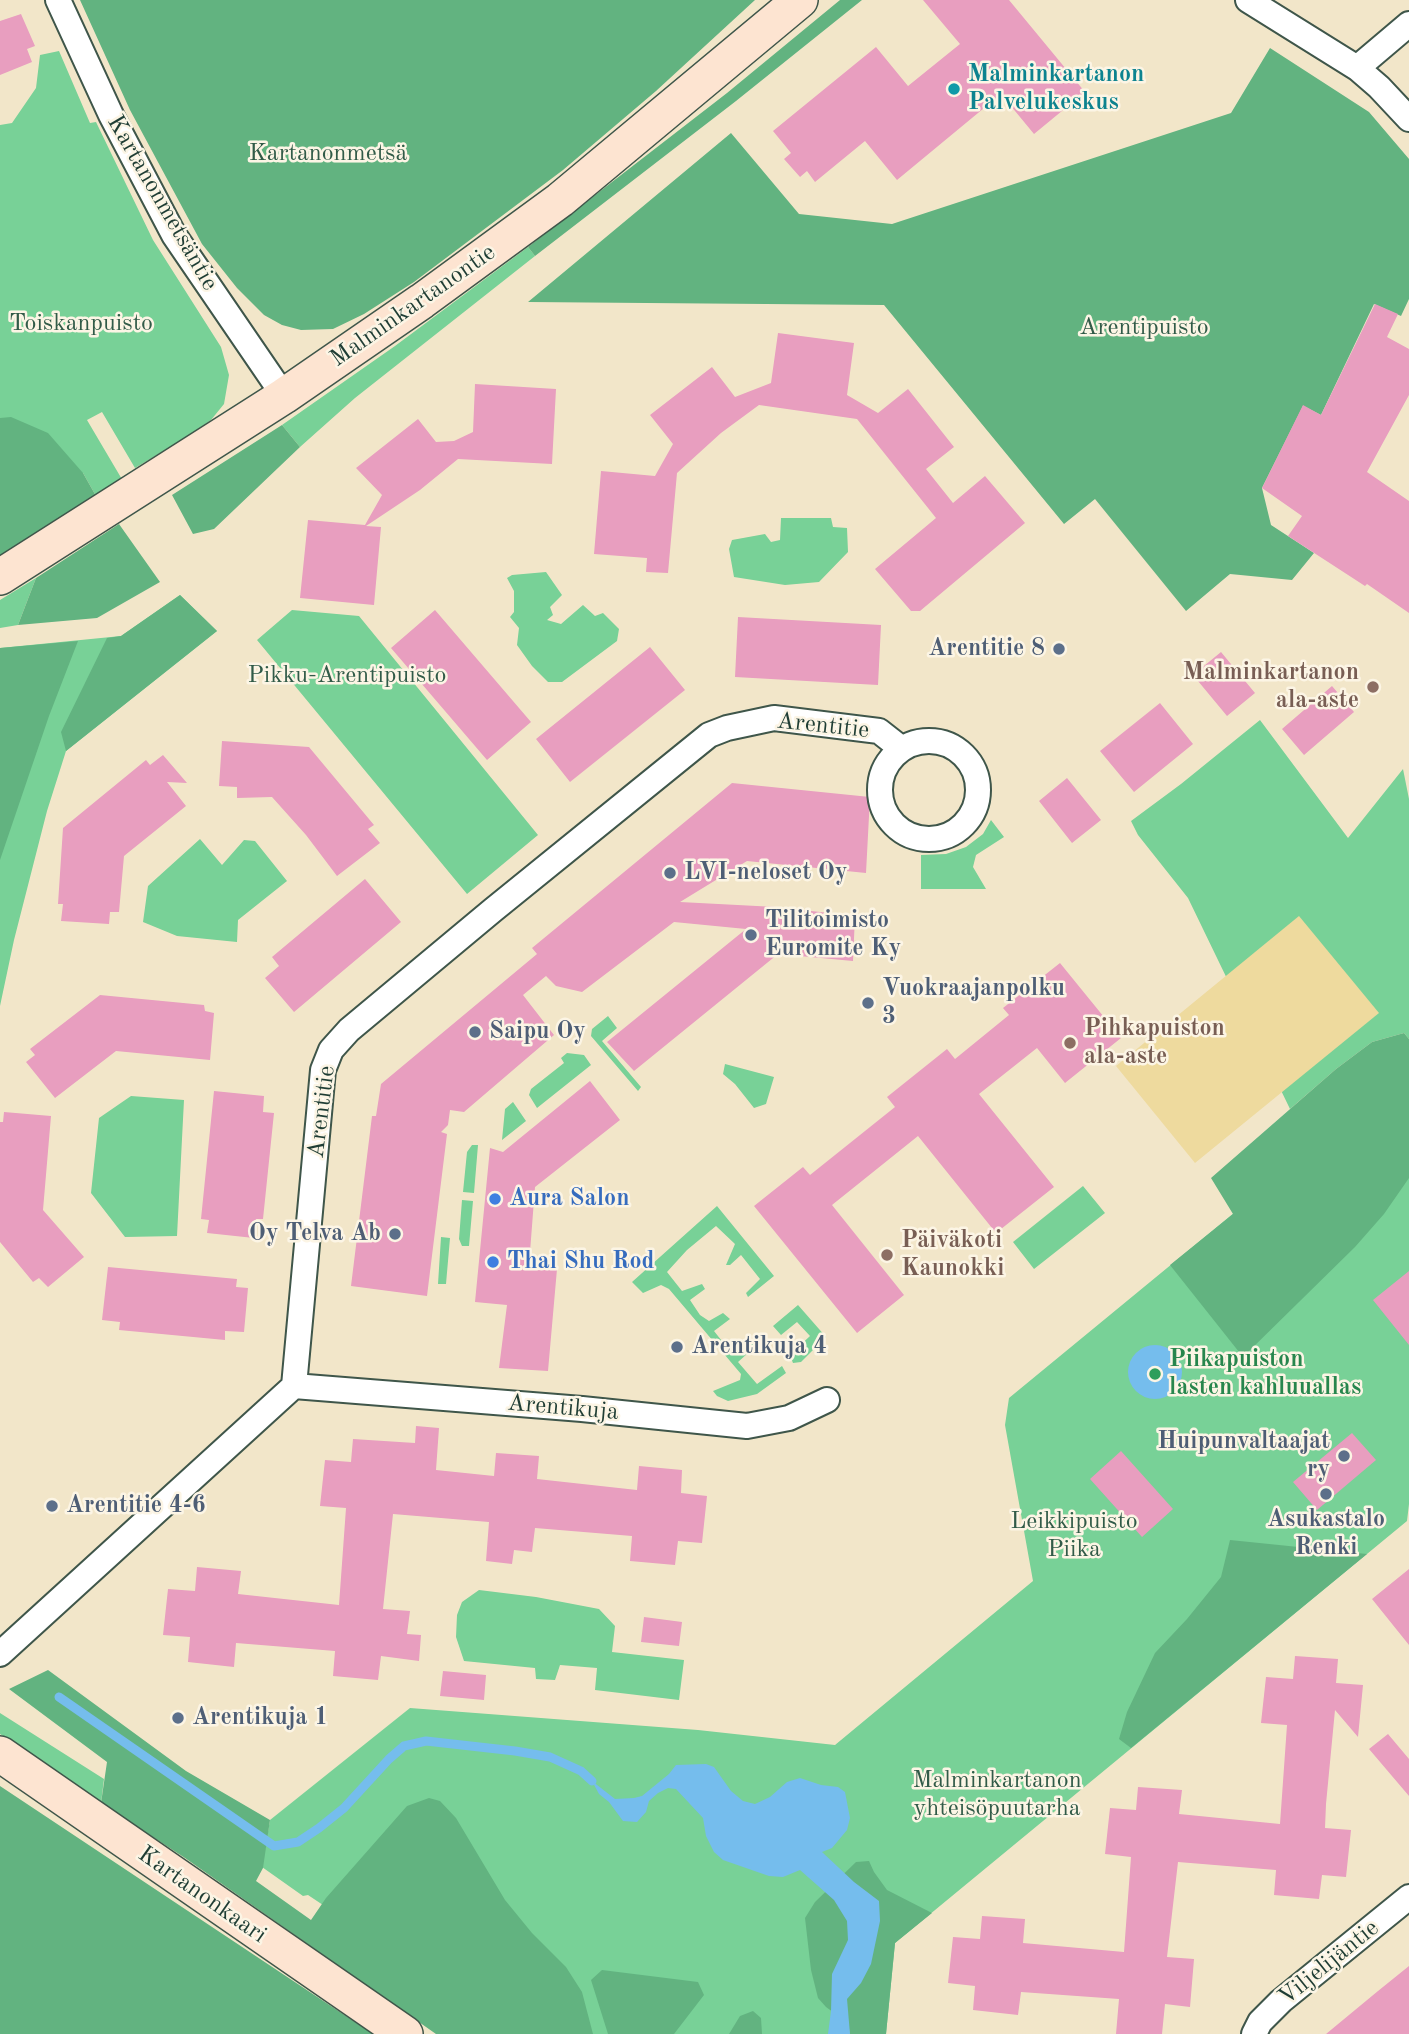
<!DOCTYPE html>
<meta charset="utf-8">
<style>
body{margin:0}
canvas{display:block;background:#f2e6c9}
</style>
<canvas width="1409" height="2034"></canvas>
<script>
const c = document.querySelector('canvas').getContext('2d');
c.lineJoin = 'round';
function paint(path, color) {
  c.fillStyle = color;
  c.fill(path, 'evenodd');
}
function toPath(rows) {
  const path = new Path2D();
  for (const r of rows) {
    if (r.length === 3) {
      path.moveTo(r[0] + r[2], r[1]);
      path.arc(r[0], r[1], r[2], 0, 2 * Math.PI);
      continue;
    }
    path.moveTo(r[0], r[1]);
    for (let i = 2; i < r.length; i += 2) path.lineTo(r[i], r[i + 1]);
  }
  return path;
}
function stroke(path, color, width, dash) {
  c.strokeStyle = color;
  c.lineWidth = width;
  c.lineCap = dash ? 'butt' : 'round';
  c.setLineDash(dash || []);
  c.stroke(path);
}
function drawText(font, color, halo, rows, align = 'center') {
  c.font = font + ' "Old Standard TT",serif';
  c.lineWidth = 5;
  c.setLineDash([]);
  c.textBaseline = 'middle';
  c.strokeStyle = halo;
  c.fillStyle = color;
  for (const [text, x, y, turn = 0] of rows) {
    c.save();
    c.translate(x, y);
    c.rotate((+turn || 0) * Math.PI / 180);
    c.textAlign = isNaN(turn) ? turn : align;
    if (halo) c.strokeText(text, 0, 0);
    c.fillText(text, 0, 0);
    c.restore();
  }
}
paint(toPath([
 [59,51,90,123,96,122,153,240,221,347,229,375,224,404,211,420,187,437,135,468,102,412,87,420,123,481,96,496,83,473,0,472,0,125,12,123,36,88,40,55],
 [528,247,535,256,355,398,300,447,282,425,395,346],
 [781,518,831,518,833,527,847,528,848,552,819,582,785,585,734,577,729,549,732,540,765,534,771,542,780,540],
 [546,572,562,595,550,607,553,615,547,620,561,624,583,605,595,616,603,613,619,629,617,641,562,682,548,682,532,666,517,645,519,628,510,617,514,612,514,591,507,578,512,575],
 [36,578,18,625,0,628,0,600],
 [180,595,217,631,66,751,47,811,14,940,0,1006,0,648,121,636],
 [292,610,359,616,538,835,467,894,257,640],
 [1260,720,1348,838,1403,769,1409,799,1409,1039,1404,1033,1372,1042,1336,1069,1290,1109,1188,898,1138,835,1131,821,1181,784],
 [991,820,1004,837,976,855,973,867,986,889,921,889,921,855,946,854,966,847,983,834],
 [200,839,222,865,244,840,255,841,287,881,238,920,237,942,177,936,143,922,148,886],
 [608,1016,617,1028,602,1041,641,1087,638,1091,591,1036,592,1029],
 [567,1053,584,1055,591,1065,537,1108,529,1095,531,1089,564,1063,561,1058],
 [725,1064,774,1077,766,1104,754,1108,735,1084,723,1074],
 [1409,1069,1409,1504,1407,1521,895,1943,886,2034,509,2034,323,1905,308,1895,303,1896,262,1867,270,1820,410,1708,698,1730,835,1745,1033,1581,1005,1425,1009,1398],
 [131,1096,184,1100,177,1236,125,1237,91,1193,99,1118],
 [513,1102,526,1121,502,1140,505,1109],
 [472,1145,478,1145,474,1193,463,1192,467,1152],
 [1083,1186,1105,1213,1034,1269,1013,1242],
 [462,1200,473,1201,469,1246,462,1246,459,1239],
 [717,1206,774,1276,748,1297,746,1293,760,1279,741,1255,730,1265,726,1265,735,1244,716,1226,687,1250,667,1272,682,1291,702,1284,705,1289,690,1300,700,1315,709,1321,723,1313,730,1319,714,1331,733,1355,753,1341,757,1345,738,1362,757,1384,782,1366,786,1373,757,1394,728,1401,717,1396,713,1391,740,1380,741,1374,669,1289,661,1285,643,1293,632,1282],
 [441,1237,450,1238,446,1284,438,1284],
 [798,1305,826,1337,801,1362,793,1363,791,1358,793,1352,810,1336,797,1322,781,1335,773,1326],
 [479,1590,536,1597,599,1609,615,1626,612,1652,684,1660,679,1700,595,1690,597,1668,560,1665,555,1680,536,1679,535,1668,464,1661,456,1637,457,1615,462,1602],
 [0,1713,104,1779,101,1803,0,1734]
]), '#78d197');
paint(toPath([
 [80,0,755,0,656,91,563,170,414,282,364,314,333,329,301,330,282,325,264,315,237,288,202,244,130,110],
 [840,0,862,0,736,101,535,256,528,247,727,93],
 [1270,48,1369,112,1409,159,1409,299,1401,316,1374,304,1321,415,1303,406,1262,488,1271,525,1314,553,1292,580,1230,574,1186,611,1095,499,1064,524,884,305,528,302,731,133,799,214,892,224,1231,113],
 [11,417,48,433,83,473,96,496,0,558,0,418],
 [282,425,300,447,214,529,193,534,172,495],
 [119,524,160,582,97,618,18,625,36,578],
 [180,595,217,631,66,751,61,732,107,638,121,636],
 [78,641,49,716,0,860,0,648],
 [1404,1033,1409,1039,1409,1178,1384,1214,1355,1247,1243,1357,1170,1265,1233,1214,1211,1178,1336,1069,1372,1042],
 [1230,1540,1367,1554,1131,1748,1119,1739,1127,1712,1155,1653,1187,1619,1221,1577],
 [48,1670,186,1771,270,1820,263,1868,256,1881,311,1920,326,1898,407,1806,429,1798,440,1801,456,1818,505,1900,532,1933,566,1967,582,1992,593,2034,436,2034,185,1858,101,1803,107,1762,9,1689],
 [0,1786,373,2034,0,2034],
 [869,1861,874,1872,887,1890,932,1913,895,1943,886,2034,850,2034,848,2023,826,2007,818,1998,811,1970,805,1918,815,1902,856,1862],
 [602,1970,698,1982,704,1995,674,2034,608,2034,591,1980],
 [753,2011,761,2018,762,2034,729,2034,740,2016]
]), '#62b380');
paint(toPath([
 [1299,916,1379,1013,1195,1163,1116,1066]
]), '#eeda9e');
paint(toPath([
 [1155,1372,27],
 [706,1764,714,1767,731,1791,743,1801,755,1804,770,1797,787,1782,800,1778,821,1785,838,1787,845,1792,850,1818,847,1830,832,1848,822,1852,854,1882,879,1901,880,1921,871,1964,861,1983,847,1999,850,2034,828,2034,831,2011,832,1974,848,1940,847,1921,834,1900,800,1870,783,1877,769,1876,723,1860,714,1852,706,1836,703,1818,676,1789,668,1788,658,1793,649,1801,646,1812,637,1822,623,1821,609,1802,599,1794,592,1781,615,1799,634,1798,642,1796,669,1774,676,1765]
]), '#75bded');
stroke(toPath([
 [59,1697,274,1846,298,1842,319,1828,344,1808,389,1759,404,1746,426,1741,515,1751,550,1757,581,1771,592,1781]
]), '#75bded', 9);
paint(toPath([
 [923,0,1009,0,1085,92,1034,134,1001,94,897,180,865,141,815,182,807,171,800,177,784,159,791,153,773,131,876,47,908,86,960,44],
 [21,14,35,46,27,49,32,62,0,75,0,21],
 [1375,304,1398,314,1387,337,1409,349,1409,395,1367,472,1409,501,1409,613,1367,584,1365,586,1288,536,1302,516,1262,488,1303,405,1321,415],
 [778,333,854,343,847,395,878,413,908,389,954,447,926,469,953,503,985,476,1025,523,920,611,911,611,875,569,936,518,857,419,759,405,721,433,677,473,668,573,646,572,647,558,594,554,601,471,655,476,673,444,650,415,712,367,735,397,771,383],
 [475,384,556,389,552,464,458,459,420,490,366,526,381,527,374,605,300,598,308,520,365,525,382,495,356,468,418,419,436,442,454,441,473,432],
 [435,610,531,722,487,760,391,648],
 [738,617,881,625,878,685,735,677],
 [650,647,685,690,570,782,536,739],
 [1221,652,1255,693,1227,716,1193,675],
 [1332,686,1354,712,1304,755,1282,729],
 [1160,703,1193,744,1134,792,1100,751],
 [222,741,309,747,374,825,368,829,380,843,337,876,306,835,272,797,237,798,237,787,219,786],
 [163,755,187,783,167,782,186,806,124,856,119,912,110,912,109,924,61,921,63,904,58,904,63,828,146,760,150,765],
 [1067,778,1101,820,1072,843,1039,801],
 [732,783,870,797,866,873,747,861,680,902,776,907,855,916,853,961,778,954,634,1071,607,1042,746,929,674,922,582,992,556,986,546,976,523,995,554,1035,464,1112,450,1110,448,1125,441,1132,447,1134,427,1296,351,1286,372,1116,376,1116,381,1084,537,954,532,948],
 [365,879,401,922,294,1012,265,978,279,966,272,957],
 [1060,963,1121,1038,1065,1083,1037,1048,979,1094,1054,1187,996,1233,918,1136,832,1205,904,1295,857,1333,754,1206,803,1167,810,1175,895,1107,887,1097,947,1049,955,1059,1009,1015,1003,1008],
 [100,995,204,1005,205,1011,214,1013,210,1060,116,1051,55,1098,26,1062,35,1055,30,1049],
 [590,1081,620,1120,535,1187,529,1265,557,1269,548,1371,499,1368,507,1305,475,1302,490,1148,503,1152],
 [214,1091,264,1096,263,1112,274,1113,263,1219,256,1219,254,1238,207,1233,209,1220,201,1219],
 [4,1112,51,1116,43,1210,84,1257,48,1287,39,1278,33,1282,0,1242,0,1122,3,1122],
 [108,1267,237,1279,236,1287,248,1288,244,1332,225,1331,225,1340,119,1330,120,1322,102,1320],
 [1409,1271,1409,1345,1373,1300],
 [416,1426,439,1428,436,1470,494,1476,496,1453,539,1456,537,1479,637,1490,639,1466,682,1470,681,1493,707,1496,702,1543,678,1541,675,1565,630,1561,632,1536,535,1528,532,1552,514,1550,512,1564,486,1561,489,1522,393,1514,383,1609,410,1611,407,1634,421,1635,419,1661,381,1656,378,1680,333,1676,335,1651,236,1643,234,1667,188,1662,190,1637,163,1635,168,1589,195,1591,197,1567,241,1571,238,1594,339,1605,346,1508,320,1506,325,1460,351,1462,353,1439,415,1443],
 [1352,1433,1376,1460,1317,1510,1293,1482],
 [1121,1451,1173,1509,1142,1537,1090,1479],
 [1409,1569,1409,1645,1372,1599],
 [644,1617,682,1622,679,1646,641,1642],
 [1295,1656,1338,1659,1336,1683,1363,1685,1358,1737,1335,1710,1326,1804,1325,1828,1351,1830,1346,1877,1322,1875,1319,1899,1274,1895,1276,1870,1178,1862,1167,1957,1194,1959,1190,2007,1165,2004,1162,2034,1116,2034,1119,1999,1021,1992,1018,2015,973,2010,975,1986,948,1983,953,1937,980,1939,982,1916,1025,1919,1023,1943,1124,1952,1131,1857,1105,1854,1110,1808,1136,1810,1138,1787,1182,1790,1179,1814,1280,1824,1287,1725,1261,1723,1266,1677,1293,1679],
 [443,1671,486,1675,484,1700,440,1696],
 [1388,1734,1409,1759,1409,1796,1369,1749],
 [1409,1966,1409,2034,1326,2034,1378,1991]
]), '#e89ebf');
const street = toPath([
 [58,0,111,115,174,235,284,396],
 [1248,0,1357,68,1379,87,1409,119],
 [1357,68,1409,24],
 [929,790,49],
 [294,1386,582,1409,747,1426,789,1418,827,1400],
 [0,1654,294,1386,323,1070,331,1050,349,1030,493,910,709,735,727,728,774,718,879,731,902,749],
 [1254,2034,1260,2022,1281,2001,1409,1897]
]);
const secondary = toPath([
 [0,577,284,396,422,301,560,200,800,0],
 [0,1754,405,2034]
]);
stroke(street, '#3f564a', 28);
stroke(secondary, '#3f564a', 38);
stroke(street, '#fff', 24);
stroke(secondary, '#fde4d1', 35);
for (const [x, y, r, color] of [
 [954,89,7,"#0f9aa8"],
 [1059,649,7,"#5c6f8a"],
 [1373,687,7,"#8d6e63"],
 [670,873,7,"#5c6f8a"],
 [751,935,7,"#5c6f8a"],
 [868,1003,7,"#5c6f8a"],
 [475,1032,7,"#5c6f8a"],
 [1070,1043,7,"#8d6e63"],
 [495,1199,7,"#3f7fe0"],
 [395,1234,7,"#5c6f8a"],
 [887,1255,7,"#8d6e63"],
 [493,1262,7,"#3f7fe0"],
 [677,1347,7,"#5c6f8a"],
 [1155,1374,7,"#2e9e5b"],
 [1344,1456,7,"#5c6f8a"],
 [1326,1494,7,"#5c6f8a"],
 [52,1506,7,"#5c6f8a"],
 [178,1718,7,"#5c6f8a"]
]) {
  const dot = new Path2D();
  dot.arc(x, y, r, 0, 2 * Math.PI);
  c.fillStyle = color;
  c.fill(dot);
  stroke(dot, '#fcf5e5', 2.5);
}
drawText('bold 24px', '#0d838f', '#fcf5e5', [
 ["Malminkartanon",968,75],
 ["Palvelukeskus",968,103]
], 'left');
drawText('24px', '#315b48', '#fcf5e5', [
 ["Kartanonmetsä",328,154],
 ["Toiskanpuisto",81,324],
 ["Arentipuisto",1144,328],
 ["Pikku-Arentipuisto",347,676],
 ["Leikkipuisto",1074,1522],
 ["Piika",1074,1550],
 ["Malminkartanon",997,1781],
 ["yhteisöpuutarha",997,1809]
]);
drawText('24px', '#1f3d34', '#fcf5e5', [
 ["Kartanonmetsäntie",162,203,60],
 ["Malminkartanontie",413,306,-35],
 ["Arentitie",823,726,6],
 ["Arentitie",322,1112,-83],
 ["Arentikuja",563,1408,5],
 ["Kartanonkaari",202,1895,35],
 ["Viljelijäntie",1329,1963,-39]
]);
drawText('bold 24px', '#4e5e75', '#fcf5e5', [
 ["Arentitie 8",1045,649,"right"],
 ["LVI-neloset Oy",684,873],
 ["Tilitoimisto",765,921],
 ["Euromite Ky",765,949],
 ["Vuokraajanpolku",882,989],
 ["3",882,1017],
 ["Saipu Oy",489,1032],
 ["Oy Telva Ab",381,1234,"right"],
 ["Arentikuja 4",691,1347],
 ["Huipunvaltaajat",1330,1442,"right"],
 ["ry",1330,1470,"right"],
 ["Arentitie 4-6",66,1506],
 ["Asukastalo",1326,1520,"center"],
 ["Renki",1326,1548,"center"],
 ["Arentikuja 1",192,1718]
], 'left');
drawText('bold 24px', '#785e54', '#fcf5e5', [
 ["Malminkartanon",1359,673,"right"],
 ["ala-aste",1359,701,"right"],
 ["Pihkapuiston",1084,1029],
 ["ala-aste",1084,1057],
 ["Päiväkoti",901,1241],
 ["Kaunokki",901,1269]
], 'left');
drawText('bold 24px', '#366cbe', '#fcf5e5', [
 ["Aura Salon",509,1199],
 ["Thai Shu Rod",507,1262]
], 'left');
drawText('bold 24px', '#27864d', '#fcf5e5', [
 ["Piikapuiston",1169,1360],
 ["lasten kahluuallas",1169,1388]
], 'left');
</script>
